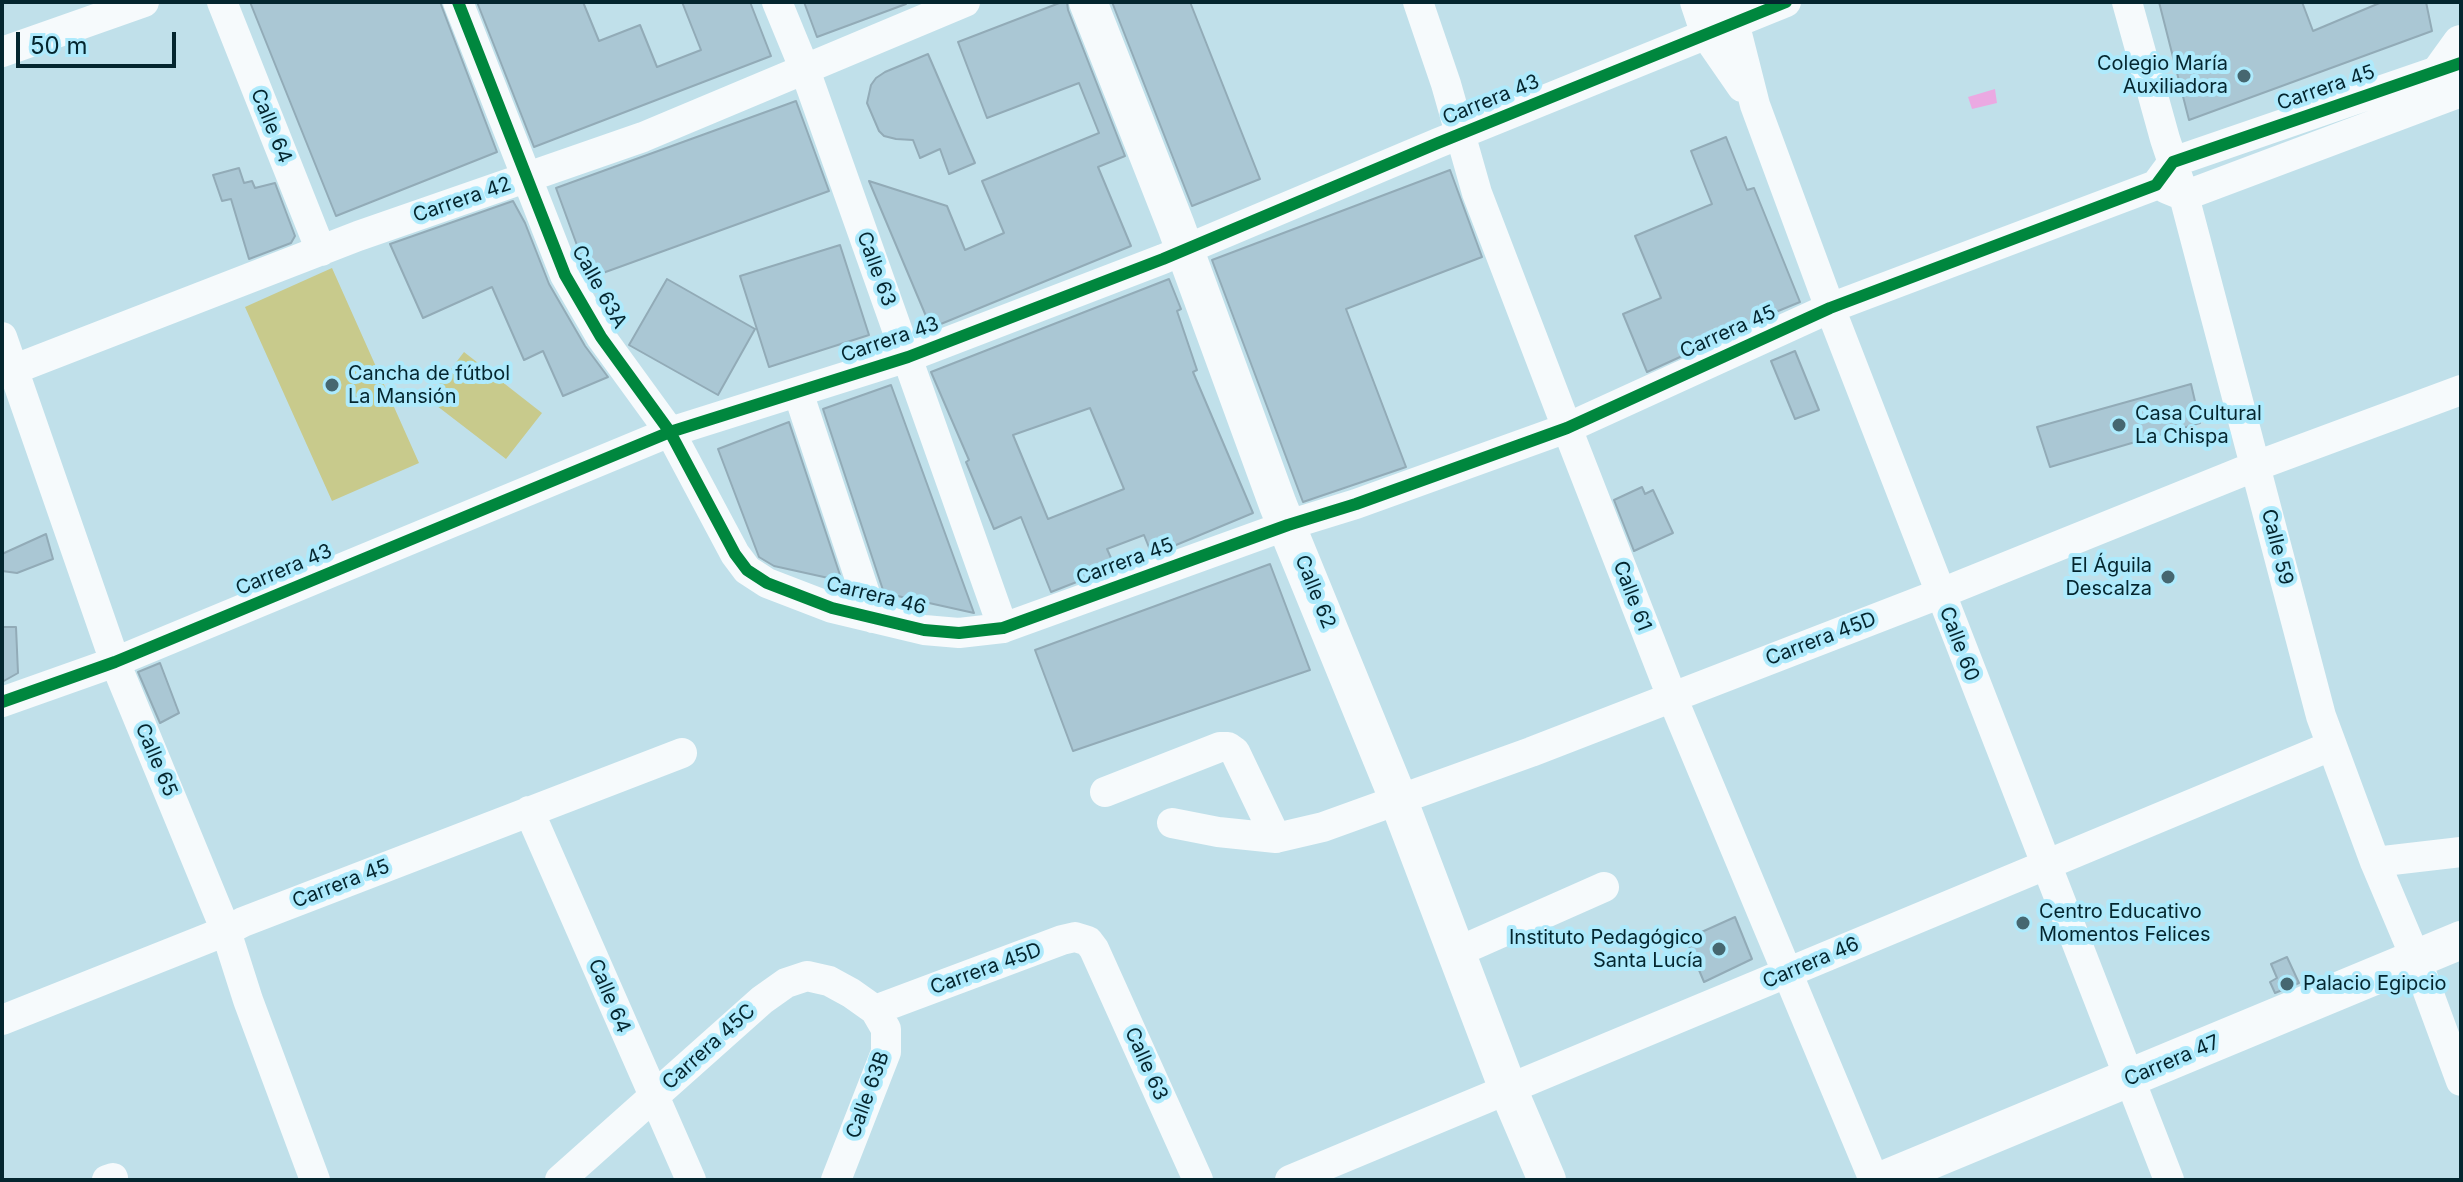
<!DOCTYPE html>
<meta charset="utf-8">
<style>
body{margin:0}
#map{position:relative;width:2463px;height:1182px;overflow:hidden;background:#c0e0ea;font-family:Inter,sans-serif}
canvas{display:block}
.frame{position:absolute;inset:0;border:4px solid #04262f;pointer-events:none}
.scale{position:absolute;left:16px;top:32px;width:160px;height:36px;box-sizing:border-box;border:4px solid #04262f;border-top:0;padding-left:10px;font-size:24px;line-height:28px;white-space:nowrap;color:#04262f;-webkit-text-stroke:6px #aeeafc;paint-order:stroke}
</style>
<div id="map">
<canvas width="2463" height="1182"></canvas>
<div class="frame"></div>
<div class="scale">50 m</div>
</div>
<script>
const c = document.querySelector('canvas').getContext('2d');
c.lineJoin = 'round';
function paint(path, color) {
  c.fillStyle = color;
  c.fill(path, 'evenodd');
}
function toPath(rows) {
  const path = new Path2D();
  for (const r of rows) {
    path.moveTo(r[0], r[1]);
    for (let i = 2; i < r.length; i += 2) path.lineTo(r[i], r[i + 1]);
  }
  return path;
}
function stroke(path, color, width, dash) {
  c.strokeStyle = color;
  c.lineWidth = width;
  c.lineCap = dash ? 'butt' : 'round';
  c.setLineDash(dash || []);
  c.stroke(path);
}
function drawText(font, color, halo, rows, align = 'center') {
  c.font = font + ' Inter,sans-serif';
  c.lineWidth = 8;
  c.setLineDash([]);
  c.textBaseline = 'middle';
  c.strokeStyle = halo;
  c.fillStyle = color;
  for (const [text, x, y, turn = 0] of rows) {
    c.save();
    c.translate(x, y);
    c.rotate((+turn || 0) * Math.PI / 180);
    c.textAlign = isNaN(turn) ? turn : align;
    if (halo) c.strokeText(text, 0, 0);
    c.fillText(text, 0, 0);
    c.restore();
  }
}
paint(toPath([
 [332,268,419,463,332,501,245,307],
 [464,352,542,413,506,459,428,399]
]), '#c8ca8c');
paint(toPath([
 [1995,89,1997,103,1972,109,1968,97]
]), '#eba9e2');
const building = toPath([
 [250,2,440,2,497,152,336,216,250,2],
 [477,2,583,2,599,41,640,25,657,67,701,50,682,2,750,2,771,56,534,147,477,2],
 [804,2,906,2,906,4,817,37,804,2],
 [1062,2,1067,2,1068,10,1125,156,1098,167,1131,246,931,328,869,181,947,206,965,250,1004,233,982,181,1099,133,1079,83,987,118,958,42,1062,2],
 [1112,2,1190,2,1260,179,1192,206,1112,2],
 [2159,2,2302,2,2313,31,2382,2,2426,2,2432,31,2189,120,2159,2],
 [928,54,975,163,949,174,940,149,920,158,913,140,896,139,884,136,879,131,867,103,871,85,876,78,885,72,928,54],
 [796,101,829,191,589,278,556,188,796,101],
 [1726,137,1747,190,1754,188,1800,302,1698,344,1700,348,1647,372,1623,314,1661,298,1635,236,1712,204,1691,151,1726,137],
 [239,168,244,183,252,181,255,188,275,183,295,236,291,243,249,259,231,199,222,201,213,175,239,168],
 [1450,170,1482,257,1346,309,1406,467,1303,502,1212,260,1450,170],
 [513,201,525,223,549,284,585,346,608,377,563,396,543,351,524,360,492,287,423,318,390,244,513,201],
 [840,245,869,335,769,367,740,276,840,245],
 [667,279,755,329,718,395,629,345,667,279],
 [1169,279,1181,309,1177,311,1197,370,1193,372,1253,513,1152,555,1144,535,1107,549,1115,567,1051,592,1021,517,994,529,966,462,969,460,931,372,1169,279],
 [1090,408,1124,489,1048,519,1013,435,1090,408],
 [1795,351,1819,410,1795,419,1771,361,1795,351],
 [2191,384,2200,423,2050,467,2037,427,2191,384],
 [891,385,974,613,884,593,823,409,891,385],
 [789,422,842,581,774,566,759,557,718,449,789,422],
 [1642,487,1645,494,1653,490,1673,533,1634,551,1614,500,1642,487],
 [46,534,53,559,17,573,2,571,2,554,46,534],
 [1270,564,1310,670,1073,751,1035,650,1270,564],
 [2,627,16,627,18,673,2,682,2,627],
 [160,663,179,713,160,723,138,672,160,663],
 [1735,917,1752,959,1704,982,1686,939,1735,917],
 [2287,957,2299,983,2275,993,2270,982,2277,978,2271,964,2287,957]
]);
paint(building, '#aac7d4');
stroke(building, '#92abb7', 2);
stroke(toPath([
 [222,2,321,251],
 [458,2,565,275,601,337,670,432,735,554,747,570,767,583,832,608,924,630,959,633,1003,628,1288,525,1356,504,1567,428,1830,308,2156,185,2173,162,2461,63],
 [777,2,805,70,1003,628],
 [1418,2,1446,84,1477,193,1567,428,1672,697,1874,1180],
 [1695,2,1706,35,1742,87],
 [1725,2,1734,22,1755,105,1830,308,2169,1180],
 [2127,2,2165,139,2184,196,2321,716,2375,862,2416,959,2461,1081],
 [2,52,144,2],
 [2167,189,2184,196,2461,92],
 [2,337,115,662,226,931,248,1000,315,1180],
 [2,374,358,236,643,137,965,2],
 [798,392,873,618],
 [2,702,115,662,670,432,908,357,1163,259,1438,143,1786,2],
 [1105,792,1220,747,1228,747,1235,752,1276,838],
 [529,811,691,1180],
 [1172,823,1218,832,1276,838,1323,827,1531,752,1939,594,2256,466,2461,390],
 [2375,862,2461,852],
 [1455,953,1604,887],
 [875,1010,1062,940,1075,937,1088,941,1094,949,1198,1180],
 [2,1020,226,931,243,922,682,753],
 [107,1180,113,1178],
 [560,1180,762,1000,786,983,807,976,829,981,851,993,875,1010,886,1029,886,1052,836,1180],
 [1290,1180,2331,746]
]), '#f6fafc', 30);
stroke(toPath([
 [1088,2,1176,226,1278,505,1395,791,1508,1089,1547,1180],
 [2443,69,2461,44],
 [1883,1180,2461,940]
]), '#f6fafc', 38);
stroke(toPath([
 [458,2,565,275,601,337,670,432,735,554,747,570,767,583,832,608,924,630,959,633,1003,628,1288,525,1356,504,1567,428,1830,308,2156,185,2173,162,2461,63],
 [2,702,115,662,670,432,908,357,1163,259,1438,143,1786,2]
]), '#00873e', 12);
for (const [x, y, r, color] of [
 [2244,76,8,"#466770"],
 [332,385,8,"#466770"],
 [2119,425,8,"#466770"],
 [2168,577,8,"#466770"],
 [2023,923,8,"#466770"],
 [1719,949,8,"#466770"],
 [2287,984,8,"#466770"]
]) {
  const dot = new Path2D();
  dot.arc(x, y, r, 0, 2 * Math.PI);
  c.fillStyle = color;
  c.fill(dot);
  stroke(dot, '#aeeafc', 3);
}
drawText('20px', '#04262f', '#aeeafc', [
 ["Colegio María",2228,64,"right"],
 ["Auxiliadora",2228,87,"right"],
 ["Cancha de fútbol",348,374],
 ["La Mansión",348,397],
 ["Casa Cultural",2135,414],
 ["La Chispa",2135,437],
 ["El Águila",2152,566,"right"],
 ["Descalza",2152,589,"right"],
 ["Centro Educativo",2039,912],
 ["Momentos Felices",2039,935],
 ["Instituto Pedagógico",1703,938,"right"],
 ["Santa Lucía",1703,961,"right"],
 ["Palacio Egipcio",2303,984]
], 'left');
drawText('20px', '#04262f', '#aeeafc', [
 ["Carrera 45",2326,88,-19],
 ["Carrera 43",1491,100,-22],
 ["Calle 64",271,126,68],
 ["Carrera 42",462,200,-19],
 ["Calle 63",876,269,70],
 ["Calle 63A",599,287,61],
 ["Carrera 45",1728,332,-24],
 ["Carrera 43",890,340,-19],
 ["Calle 59",2277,547,76],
 ["Carrera 45",1125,562,-20],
 ["Carrera 43",284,570,-23],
 ["Calle 62",1315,592,68],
 ["Carrera 46",876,596,14],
 ["Calle 61",1632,596,69],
 ["Carrera 45D",1821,639,-21],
 ["Calle 60",1959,644,69],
 ["Calle 65",156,760,67],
 ["Carrera 45",341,884,-21],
 ["Carrera 46",1811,963,-23],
 ["Carrera 45D",986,969,-20],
 ["Calle 64",609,996,67],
 ["Carrera 45C",709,1047,-42],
 ["Carrera 47",2172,1061,-23],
 ["Calle 63",1146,1064,66],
 ["Calle 63B",868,1095,-70]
]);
</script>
